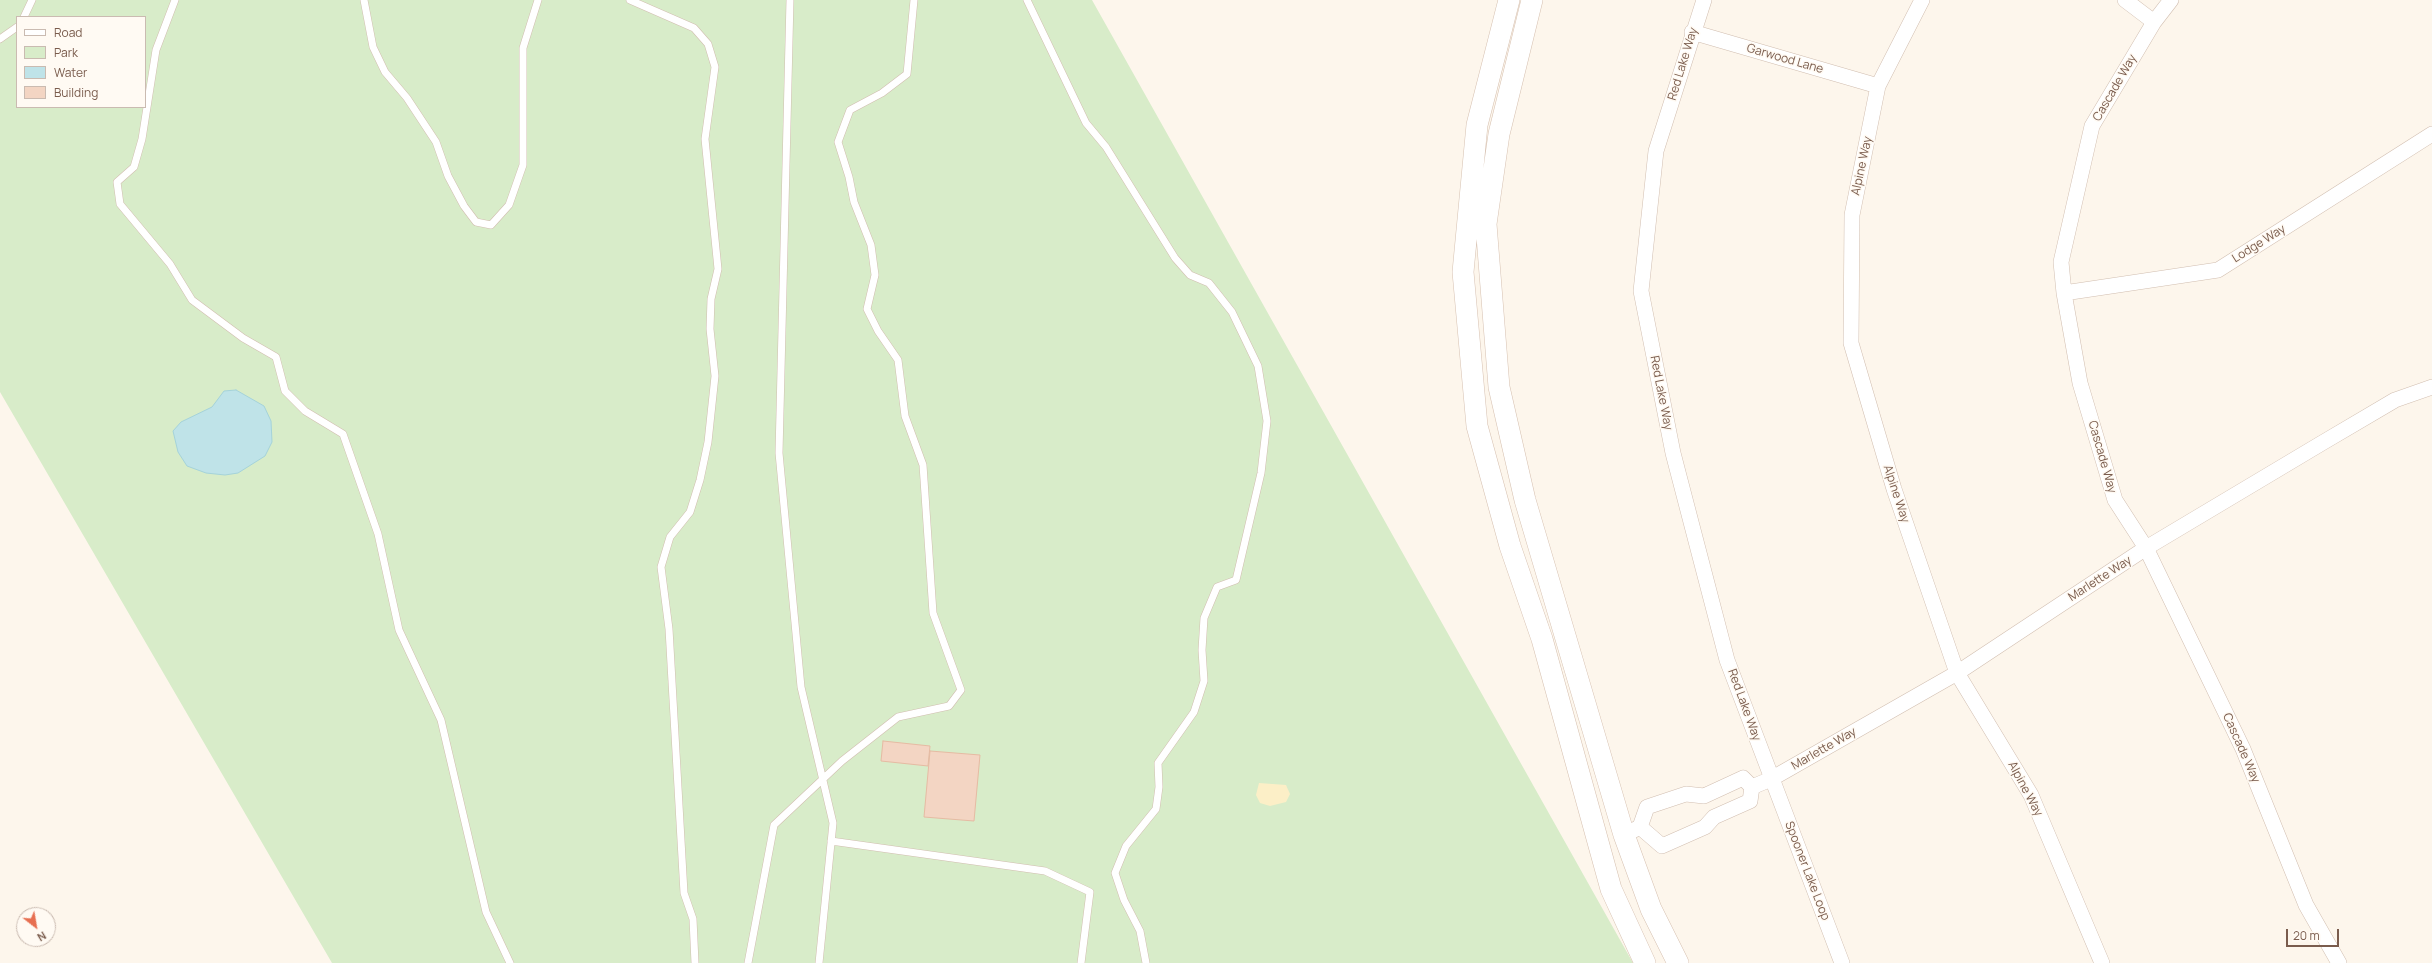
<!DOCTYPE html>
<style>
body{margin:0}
#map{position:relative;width:2432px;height:963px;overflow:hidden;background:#fdf6ec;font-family:Manrope,sans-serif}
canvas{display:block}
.legend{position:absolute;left:16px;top:16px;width:130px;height:92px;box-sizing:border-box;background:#fffaf3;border:1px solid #cabbb1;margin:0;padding:5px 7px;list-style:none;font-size:12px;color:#7a5c4d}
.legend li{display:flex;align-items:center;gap:8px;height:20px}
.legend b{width:20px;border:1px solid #cabbb1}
.north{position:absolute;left:16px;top:907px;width:40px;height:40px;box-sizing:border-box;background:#fffaf3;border:1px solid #cabbb1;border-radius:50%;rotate:149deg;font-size:11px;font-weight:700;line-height:16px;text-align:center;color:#7a5c4d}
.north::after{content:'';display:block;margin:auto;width:14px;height:18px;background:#e76f51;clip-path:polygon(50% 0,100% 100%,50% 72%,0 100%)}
.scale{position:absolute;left:2286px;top:929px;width:53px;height:18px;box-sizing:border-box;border:2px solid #7a5c4d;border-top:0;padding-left:5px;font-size:12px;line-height:14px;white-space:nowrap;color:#7a5c4d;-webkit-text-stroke:3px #fffaf3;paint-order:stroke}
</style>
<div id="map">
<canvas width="2432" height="963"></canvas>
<ul class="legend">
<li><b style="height:5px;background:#fff"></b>Road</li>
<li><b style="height:11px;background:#d8ecc9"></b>Park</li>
<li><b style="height:11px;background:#bfe3e8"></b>Water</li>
<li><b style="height:11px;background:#f3d5c3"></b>Building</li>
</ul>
<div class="north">N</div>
<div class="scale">20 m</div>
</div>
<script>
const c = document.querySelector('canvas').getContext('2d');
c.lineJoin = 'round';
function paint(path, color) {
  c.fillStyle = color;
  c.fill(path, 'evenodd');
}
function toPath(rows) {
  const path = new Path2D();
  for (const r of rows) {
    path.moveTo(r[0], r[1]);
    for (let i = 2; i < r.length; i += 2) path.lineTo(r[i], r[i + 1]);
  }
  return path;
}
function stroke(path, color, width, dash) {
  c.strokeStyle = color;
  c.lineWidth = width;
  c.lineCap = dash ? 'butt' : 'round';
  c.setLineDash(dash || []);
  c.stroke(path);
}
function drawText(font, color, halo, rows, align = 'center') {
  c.font = font + ' Manrope,sans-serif';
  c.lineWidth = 3;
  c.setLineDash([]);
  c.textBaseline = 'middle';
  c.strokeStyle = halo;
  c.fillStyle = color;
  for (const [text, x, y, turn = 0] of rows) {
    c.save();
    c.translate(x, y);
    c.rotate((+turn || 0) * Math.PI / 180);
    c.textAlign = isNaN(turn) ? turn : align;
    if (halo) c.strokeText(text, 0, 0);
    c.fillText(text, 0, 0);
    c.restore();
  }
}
paint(toPath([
 [0,0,1092,0,1633,963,332,963,0,392],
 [17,17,145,17,145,107,17,107]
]), '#d8ecc9');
paint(toPath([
 [1259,783,1286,785,1290,794,1286,802,1270,806,1260,803,1256,795]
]), '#fcefc7');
const water = toPath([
 [236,390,264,406,271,421,272,442,265,456,238,473,225,475,206,473,187,466,178,452,173,431,181,422,212,407,224,391,236,390]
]);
paint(water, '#bfe3e8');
stroke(water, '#a5d3da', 1);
const building = toPath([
 [883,741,930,746,928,766,881,761,883,741],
 [930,751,980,755,974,821,924,817,930,751]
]);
paint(building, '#f3d5c3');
stroke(building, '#e6bba3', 1);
const service = toPath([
 [175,0,156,50,142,139,134,167,117,182,120,204,170,264,192,300,243,338,276,357,285,391,305,411,343,434,378,534,399,630,441,720,486,912,510,963],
 [364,0,373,47,385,72,407,98,436,142,448,176,464,206,476,222,491,225,509,205,523,165,523,48,538,0],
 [630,0,694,28,708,44,715,67,705,139,718,269,711,299,710,329,715,376,708,442,700,480,690,512,670,537,661,567,669,629,684,893,693,919,695,963],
 [790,0,779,453,801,687,833,823,819,963],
 [1027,0,1086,123,1106,147,1175,258,1190,275,1209,283,1232,312,1258,366,1267,421,1261,473,1236,580,1217,587,1204,618,1202,650,1204,681,1194,712,1158,763,1159,787,1156,809,1126,846,1115,873,1124,900,1140,931,1146,963],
 [24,17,32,0],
 [0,39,17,27],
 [831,841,1045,871,1090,892,1081,963],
 [748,963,774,825,842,761,898,717,949,706,961,690,933,613,923,465,905,416,898,360,878,331,867,309,875,275,871,245,854,202,849,177,838,142,850,110,882,93,907,74,914,0]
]);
const minor = toPath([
 [1704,0,1656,151,1641,291,1673,453,1727,660,1842,963],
 [1922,0,1878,86,1852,215,1851,343,1894,489,1957,673,2031,795,2102,963],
 [2125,0,2154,22],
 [2171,0,2154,22,2092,126,2061,262,2064,293,2080,383,2115,500,2146,548,2243,749,2306,905,2339,963],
 [1692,32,1878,86],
 [2064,293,2218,270,2432,134],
 [1752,787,1771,779,1957,673,2146,548,2322,443,2395,400,2432,387],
 [1640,827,1662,846,1705,827,1714,817,1750,801,1752,787],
 [1624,835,1640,827,1647,807,1686,794,1704,796,1743,778,1752,787]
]);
const secondary = toPath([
 [1509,0,1477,125,1463,272,1477,426,1510,546,1542,639,1611,889,1645,963],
 [1532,0,1499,134,1486,224,1499,387,1525,500,1624,835,1651,909,1678,963]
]);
stroke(service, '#d1beb0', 8);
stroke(minor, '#d1beb0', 16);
stroke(secondary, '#d6c0b0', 22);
stroke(service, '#fff', 7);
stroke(minor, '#fff', 15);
stroke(secondary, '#fff', 21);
drawText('12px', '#7a5c4d', '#fffaf3', [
 ["Garwood Lane",1785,59,16],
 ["Red Lake Way",1683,64,-73],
 ["Cascade Way",2115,88,-60],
 ["Alpine Way",1862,166,-78],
 ["Lodge Way",2259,244,-32],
 ["Red Lake Way",1661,393,79],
 ["Cascade Way",2102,457,74],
 ["Alpine Way",1896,494,72],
 ["Marlette Way",2100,579,-33],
 ["Red Lake Way",1744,705,70],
 ["Cascade Way",2241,748,66],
 ["Marlette Way",1824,749,-30],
 ["Alpine Way",2025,789,62],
 ["Spooner Lake Loop",1807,871,69]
]);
</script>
